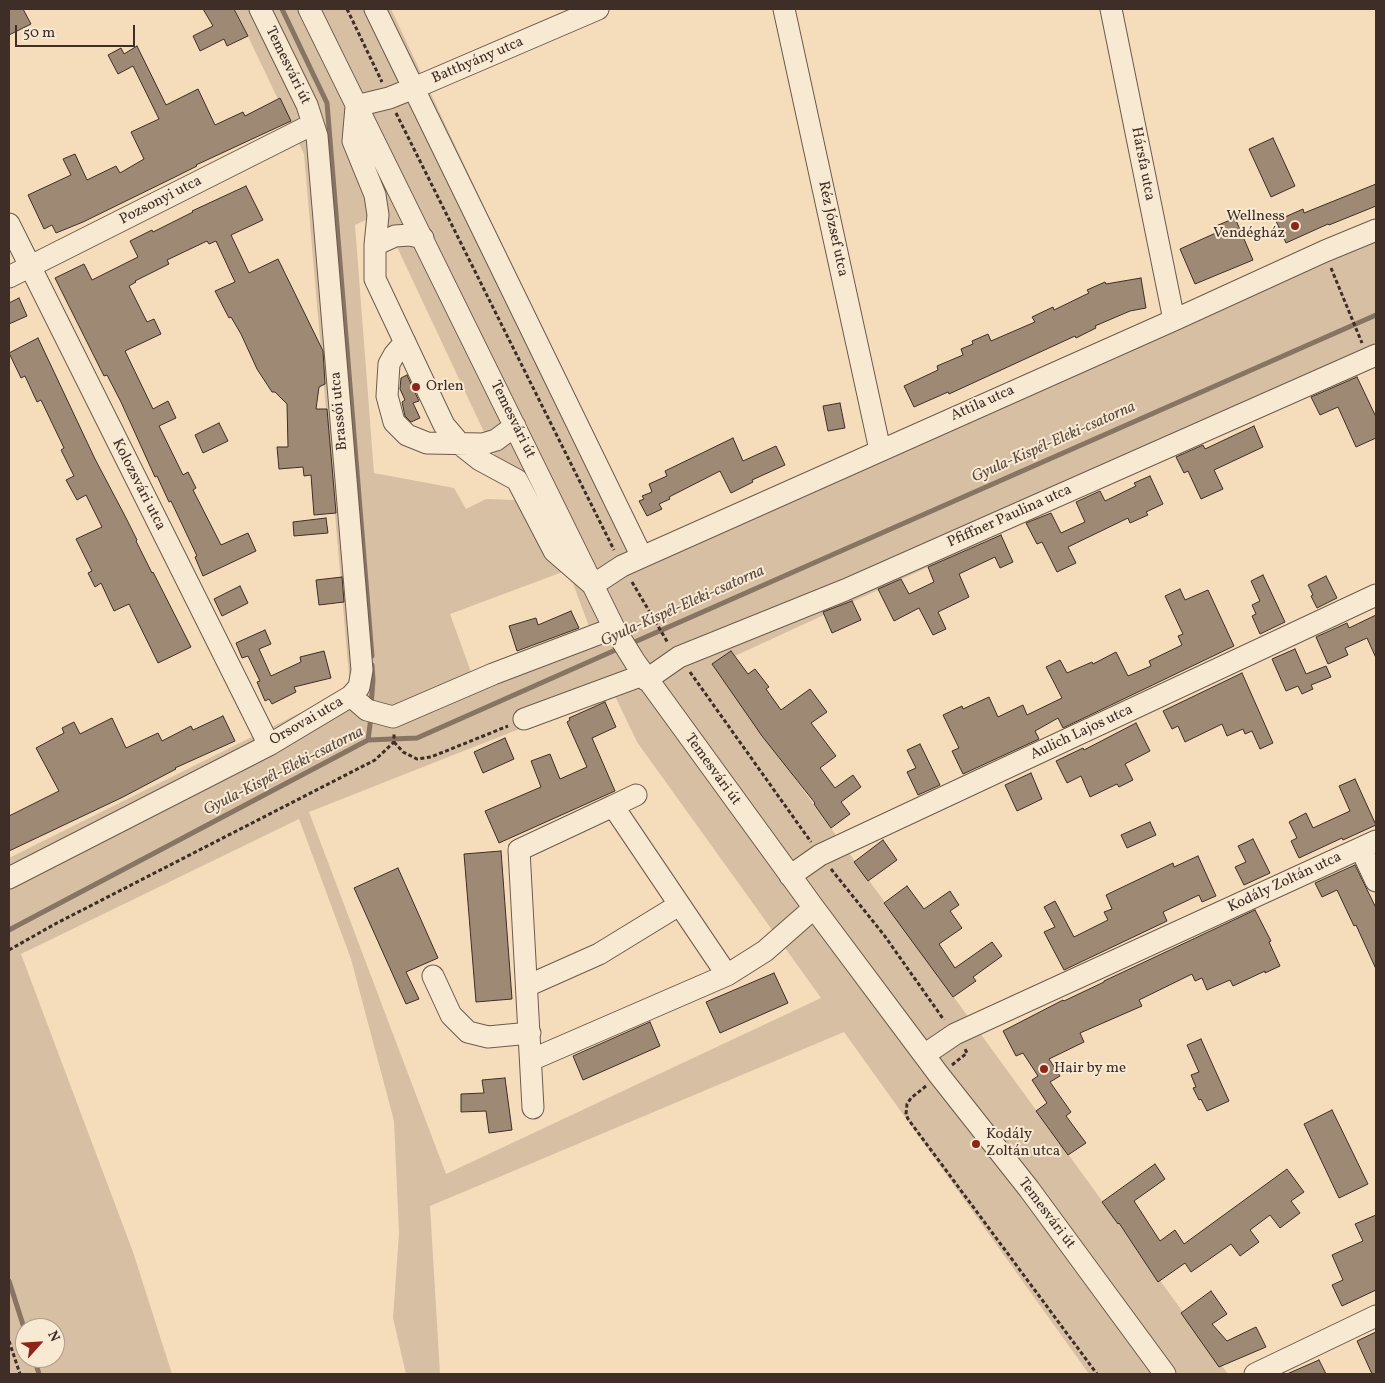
<!DOCTYPE html>
<meta charset="utf-8">
<style>
body{margin:0}
#map{position:relative;width:1385px;height:1383px;overflow:hidden;background:#f5ddbc;font-family:Vollkorn,serif}
canvas{display:block}
.frame{position:absolute;inset:0;border:10px solid #3f2e27;pointer-events:none}
.north{position:absolute;left:15px;top:1318px;width:50px;height:50px;box-sizing:border-box;background:#f8e9d3;border:1px solid #ae9e8e;border-radius:50%;rotate:64deg;font-size:14px;font-weight:700;line-height:20px;text-align:center;color:#3f2e27}
.north::after{content:'';display:block;margin:auto;width:18px;height:22px;background:#8f2418;clip-path:polygon(50% 0,100% 100%,50% 72%,0 100%)}
.scale{position:absolute;left:15px;top:25px;width:120px;height:22px;box-sizing:border-box;border:2px solid #3f2e27;border-top:0;padding-left:6px;font-size:15px;line-height:18px;white-space:nowrap;color:#3f2e27;-webkit-text-stroke:4px #f8e9d3;paint-order:stroke}
</style>
<div id="map">
<canvas width="1385" height="1383"></canvas>
<div class="frame"></div>
<div class="north">N</div>
<div class="scale">50 m</div>
</div>
<script>
const c = document.querySelector('canvas').getContext('2d');
c.lineJoin = 'round';
function paint(path, color) {
  c.fillStyle = color;
  c.fill(path, 'evenodd');
}
function toPath(rows) {
  const path = new Path2D();
  for (const r of rows) {
    path.moveTo(r[0], r[1]);
    for (let i = 2; i < r.length; i += 2) path.lineTo(r[i], r[i + 1]);
  }
  return path;
}
function stroke(path, color, width, dash) {
  c.strokeStyle = color;
  c.lineWidth = width;
  c.lineCap = dash ? 'butt' : 'round';
  c.setLineDash(dash || []);
  c.stroke(path);
}
function drawText(font, color, halo, rows, align = 'center') {
  c.font = font + ' Vollkorn,serif';
  c.lineWidth = 4;
  c.setLineDash([]);
  c.textBaseline = 'middle';
  c.strokeStyle = halo;
  c.fillStyle = color;
  for (const [text, x, y, turn = 0] of rows) {
    c.save();
    c.translate(x, y);
    c.rotate((+turn || 0) * Math.PI / 180);
    c.textAlign = isNaN(turn) ? turn : align;
    if (halo) c.strokeText(text, 0, 0);
    c.fillText(text, 0, 0);
    c.restore();
  }
}
paint(toPath([
 [235,9,391,9,645,549,1376,223,1376,361,713,666,1228,1374,1089,1374,844,1032,430,1206,440,1374,406,1374,393,1318,399,1233,394,1121,351,959,299,819,21,954,133,1252,172,1374,9,1374,9,858,350,688,304,154],
 [381,213,516,500,515,500,486,499,466,509,454,488,374,473,355,225],
 [568,570,590,629,471,672,450,614],
 [613,692,637,742,821,998,446,1174,309,812],
 [25,1328,55,1328,55,1358,25,1358]
]), '#d6bfa3');
stroke(toPath([
 [282,9,327,103,372,656],
 [630,644,1376,315],
 [371,706,373,680,372,665],
 [368,740,371,717],
 [9,930,368,740,417,738,620,648],
 [9,1281,25,1331],
 [34,1358,39,1374]
]), '#877462', 5);
const building = toPath([
 [9,9,23,9,31,24,9,35,9,9],
 [203,9,234,9,248,36,227,46,224,39,200,51,193,36,213,26,203,9],
 [137,46,166,105,198,89,215,125,243,112,245,116,280,98,291,121,196,165,197,166,173,178,83,222,56,233,52,225,44,229,28,195,71,175,63,159,75,154,87,180,116,166,120,173,144,159,131,132,159,119,133,66,118,74,108,55,121,48,124,54,137,46],
 [1273,138,1295,186,1271,197,1249,149,1273,138],
 [1376,184,1376,206,1329,225,1328,224,1286,243,1276,221,1303,209,1304,213,1376,184],
 [246,186,263,220,231,235,249,273,278,259,323,351,325,384,319,387,316,409,327,409,336,513,314,515,311,475,304,476,303,467,279,469,277,447,288,447,287,404,275,392,272,392,257,369,241,334,231,317,229,318,215,291,235,282,216,241,209,244,207,241,167,260,169,264,135,281,136,282,129,286,147,322,154,319,161,334,125,351,153,409,168,401,176,418,159,426,183,475,188,472,196,488,193,490,221,545,248,533,256,551,203,576,195,557,197,556,171,501,169,502,157,476,155,477,121,402,107,375,104,376,55,278,84,264,92,280,138,257,130,241,152,230,153,232,193,212,192,211,246,186],
 [1235,218,1253,260,1195,284,1180,249,1218,232,1216,226,1235,218],
 [1141,278,1146,308,1130,311,1095,326,1096,328,1076,338,1075,336,949,394,948,392,914,407,904,386,938,370,937,366,963,355,961,349,973,344,972,341,988,334,991,341,1035,322,1032,317,1053,307,1054,310,1089,293,1087,290,1105,282,1106,284,1141,278],
 [19,298,27,316,9,324,9,303,19,298],
 [38,338,95,459,125,516,137,540,136,541,152,573,153,572,191,647,158,663,129,604,114,611,101,583,95,587,88,573,92,571,76,539,102,527,86,495,77,500,66,480,74,476,61,450,64,448,41,400,37,402,25,376,21,378,9,353,38,338],
 [407,375,419,401,413,403,420,418,411,422,405,416,402,402,405,400,400,389,401,378,407,375],
 [1357,377,1376,417,1376,438,1356,447,1338,407,1320,415,1311,397,1357,377],
 [840,403,845,428,828,431,823,406,840,403],
 [219,423,228,441,203,453,195,435,219,423],
 [1254,426,1263,447,1214,470,1223,489,1201,499,1188,471,1184,473,1176,457,1203,445,1205,449,1254,426],
 [733,438,743,461,776,446,785,465,752,480,753,482,731,493,720,471,669,497,670,499,659,504,662,509,647,516,639,501,644,499,642,496,652,492,649,484,667,476,665,471,733,438],
 [1150,476,1163,504,1146,512,1148,515,1130,523,1128,518,1068,547,1076,563,1057,572,1042,542,1037,544,1026,523,1051,513,1061,533,1085,522,1076,502,1100,491,1105,501,1136,486,1134,483,1150,476],
 [326,518,328,533,294,536,293,522,326,518],
 [1001,535,1013,562,1000,568,995,557,959,574,969,597,938,612,946,629,933,635,919,608,894,621,878,589,901,579,909,594,934,582,928,567,1001,535],
 [1263,575,1285,622,1260,634,1252,616,1256,614,1252,605,1260,601,1251,581,1263,575],
 [1326,576,1337,598,1317,608,1311,596,1313,595,1308,585,1326,576],
 [342,577,344,602,319,605,316,580,342,577],
 [240,586,248,603,222,616,214,599,240,586],
 [1180,589,1185,600,1208,590,1234,646,1063,728,1058,718,1035,731,1039,739,963,774,952,751,959,748,943,715,962,706,963,709,989,697,998,717,1023,705,1027,715,1062,698,1046,667,1060,660,1067,673,1092,662,1093,664,1116,652,1128,676,1151,666,1149,661,1182,645,1178,636,1183,634,1165,596,1180,589],
 [852,601,861,620,832,633,823,612,852,601],
 [571,611,579,628,517,651,509,626,536,618,538,625,571,611],
 [1376,615,1376,658,1367,638,1345,648,1348,655,1328,664,1316,637,1347,623,1349,628,1376,615],
 [265,630,271,644,259,649,271,676,301,662,300,657,324,651,331,678,294,687,296,692,272,704,269,699,265,701,257,682,260,681,248,656,242,658,236,643,265,630],
 [1295,649,1306,674,1326,666,1331,677,1311,685,1313,689,1302,694,1298,686,1286,691,1272,659,1295,649],
 [731,651,748,674,755,669,769,687,766,689,781,710,810,689,827,712,811,723,836,756,820,768,835,788,853,775,861,787,841,802,850,814,831,828,814,804,815,803,762,736,712,664,731,651],
 [1242,673,1273,743,1260,749,1252,731,1245,734,1243,729,1227,736,1222,724,1185,742,1178,726,1172,729,1163,711,1242,673],
 [605,702,616,727,592,738,615,791,499,843,485,811,541,787,531,761,550,754,560,779,587,767,567,722,570,720,569,718,605,702],
 [223,716,235,741,175,768,176,769,123,797,9,851,9,816,59,791,36,748,64,733,62,728,74,722,80,734,112,718,126,748,158,733,162,741,191,726,193,730,223,716],
 [1136,723,1150,751,1125,764,1133,780,1119,787,1117,784,1090,797,1081,776,1067,783,1056,761,1083,748,1084,750,1136,723],
 [505,738,514,759,483,773,474,752,505,738],
 [920,744,940,785,918,795,907,772,916,768,907,750,920,744],
 [1031,773,1042,799,1017,811,1005,785,1031,773],
 [1355,779,1376,825,1343,840,1342,838,1299,858,1291,841,1297,838,1289,822,1306,813,1313,828,1350,811,1339,786,1355,779],
 [1150,822,1156,835,1127,848,1121,835,1150,822],
 [1253,839,1270,873,1244,885,1235,867,1246,862,1238,846,1253,839],
 [883,840,897,860,868,881,854,862,883,840],
 [501,851,512,999,476,1002,464,854,501,851],
 [1198,856,1216,896,1202,902,1199,895,1163,912,1167,921,1064,970,1044,932,1055,927,1044,907,1055,901,1074,937,1108,920,1104,912,1112,909,1106,895,1173,863,1174,867,1198,856],
 [1355,865,1376,908,1376,969,1356,925,1354,926,1337,890,1322,897,1315,883,1355,865],
 [398,868,438,958,406,972,419,999,406,1004,354,888,398,868],
 [907,886,924,909,950,891,959,905,950,911,962,928,939,944,955,968,992,942,1002,956,973,977,976,981,953,997,884,903,907,886],
 [1255,910,1271,941,1269,942,1280,966,1265,973,1265,971,1233,986,1230,980,1207,990,1202,978,1195,981,1192,974,1139,1000,1142,1006,1080,1033,1084,1042,1049,1059,1060,1076,1050,1082,1071,1112,1066,1116,1086,1143,1068,1155,1036,1111,1047,1103,1032,1080,1038,1076,1023,1053,1016,1056,1003,1031,1063,1000,1064,1001,1104,982,1104,981,1255,910],
 [774,973,788,1003,720,1033,706,1002,774,973],
 [650,1022,660,1046,583,1080,573,1056,650,1022],
 [1201,1039,1229,1101,1207,1111,1201,1099,1199,1100,1193,1088,1196,1087,1191,1075,1199,1072,1187,1045,1201,1039],
 [505,1078,512,1130,489,1133,486,1111,461,1112,461,1094,484,1093,482,1080,505,1078],
 [1332,1110,1368,1184,1339,1198,1304,1124,1332,1110],
 [1155,1164,1165,1179,1134,1201,1160,1241,1175,1230,1184,1244,1287,1169,1304,1192,1291,1201,1300,1213,1280,1228,1270,1215,1250,1230,1259,1242,1240,1256,1231,1244,1191,1272,1185,1263,1158,1282,1119,1223,1118,1224,1102,1202,1155,1164],
 [1376,1215,1376,1290,1342,1306,1332,1285,1343,1280,1332,1255,1363,1241,1355,1224,1376,1215],
 [1211,1291,1227,1314,1212,1324,1227,1341,1256,1327,1266,1347,1219,1367,1181,1313,1211,1291],
 [1376,1332,1376,1374,1372,1374,1357,1341,1376,1332],
 [1319,1360,1326,1374,1287,1374,1319,1360]
]);
paint(building, '#9e8974');
stroke(building, '#3f2e27', 1);
const minor = toPath([
 [309,9,614,628,635,662,814,908,939,1075,1029,1189,1165,1374],
 [375,9,642,557],
 [784,9,880,450],
 [1111,9,1174,320],
 [356,106,389,98,414,88,598,9],
 [356,107,353,141,375,195,378,215,375,245,375,279,444,425,461,445,480,460,517,480,554,551,593,585,622,566,642,557,1174,320,1325,251,1376,230],
 [9,224,269,745],
 [375,245,395,236,410,235,423,238],
 [9,277,313,124],
 [405,342,394,355,389,364,387,396,394,422,407,435,427,443,483,444,496,440,515,426],
 [646,680,679,657,845,590,1376,355],
 [351,696,367,710,393,717,493,674,614,628],
 [524,719,643,675],
 [613,806,636,795],
 [1361,849,1376,881],
 [790,876,820,855,1376,595],
 [9,878,269,745,351,696,359,687,362,670,317,136,307,105,260,9],
 [433,976,451,1015,468,1032,488,1037,530,1033],
 [527,986,599,954,679,905],
 [924,1055,955,1034,1376,841],
 [531,1060,727,975,765,951,814,908],
 [533,1108,519,850,613,806,727,975],
 [1255,1374,1376,1316]
]);
stroke(minor, '#6c5a4c', 23);
stroke(toPath([
 [347,9,382,82],
 [396,113,614,550],
 [1331,268,1362,343],
 [632,582,668,643],
 [690,672,811,842],
 [394,742,403,752,417,759,431,757,508,726],
 [831,869,884,935,944,1020],
 [9,950,55,924,375,760,394,742,394,734],
 [952,1065,967,1053,965,1049],
 [926,1086,911,1098,907,1104,906,1114,908,1119,1097,1374],
 [9,1341,20,1374]
]), '#3f2e27', 3, [4, 2.5]);
stroke(minor, '#f8e9d3', 21);
for (const [x, y, r, color] of [
 [1295,226,5,"#8f2418"],
 [416,387,5,"#8f2418"],
 [1044,1069,5,"#8f2418"],
 [976,1144,5,"#8f2418"]
]) {
  const dot = new Path2D();
  dot.arc(x, y, r, 0, 2 * Math.PI);
  c.fillStyle = color;
  c.fill(dot);
  stroke(dot, '#f8e9d3', 2);
}
drawText('15px', '#3f2e27', '#f8e9d3', [
 ["Batthyány utca",478,61,-23],
 ["Temesvári út",287,66,64],
 ["Hársfa utca",1142,164,79],
 ["Pozsonyi utca",161,201,-27],
 ["Réz József utca",832,229,78],
 ["Attila utca",983,404,-24],
 ["Brassói utca",340,411,-95],
 ["Temesvári út",512,420,64],
 ["Kolozsvári utca",138,485,63],
 ["Pfiffner Paulina utca",1010,517,-24],
 ["Orsovai utca",307,722,-30],
 ["Aulich Lajos utca",1082,733,-25],
 ["Temesvári út",712,770,54],
 ["Kodály Zoltán utca",1285,883,-25],
 ["Temesvári út",1046,1214,53]
]);
drawText('15px', '#3f2e27', '#f8e9d3', [
 ["Wellness",1285,217,"right"],
 ["Vendégház",1285,234,"right"],
 ["Orlen",426,387],
 ["Hair by me",1054,1069],
 ["Kodály",986,1135],
 ["Zoltán utca",986,1152]
], 'left');
drawText('italic 16px', '#5d4b40', '#f8e9d3', [
 ["Gyula-Kispél-Eleki-csatorna",1054,443,-24],
 ["Gyula-Kispél-Eleki-csatorna",683,607,-24],
 ["Gyula-Kispél-Eleki-csatorna",284,772,-27]
]);
</script>
